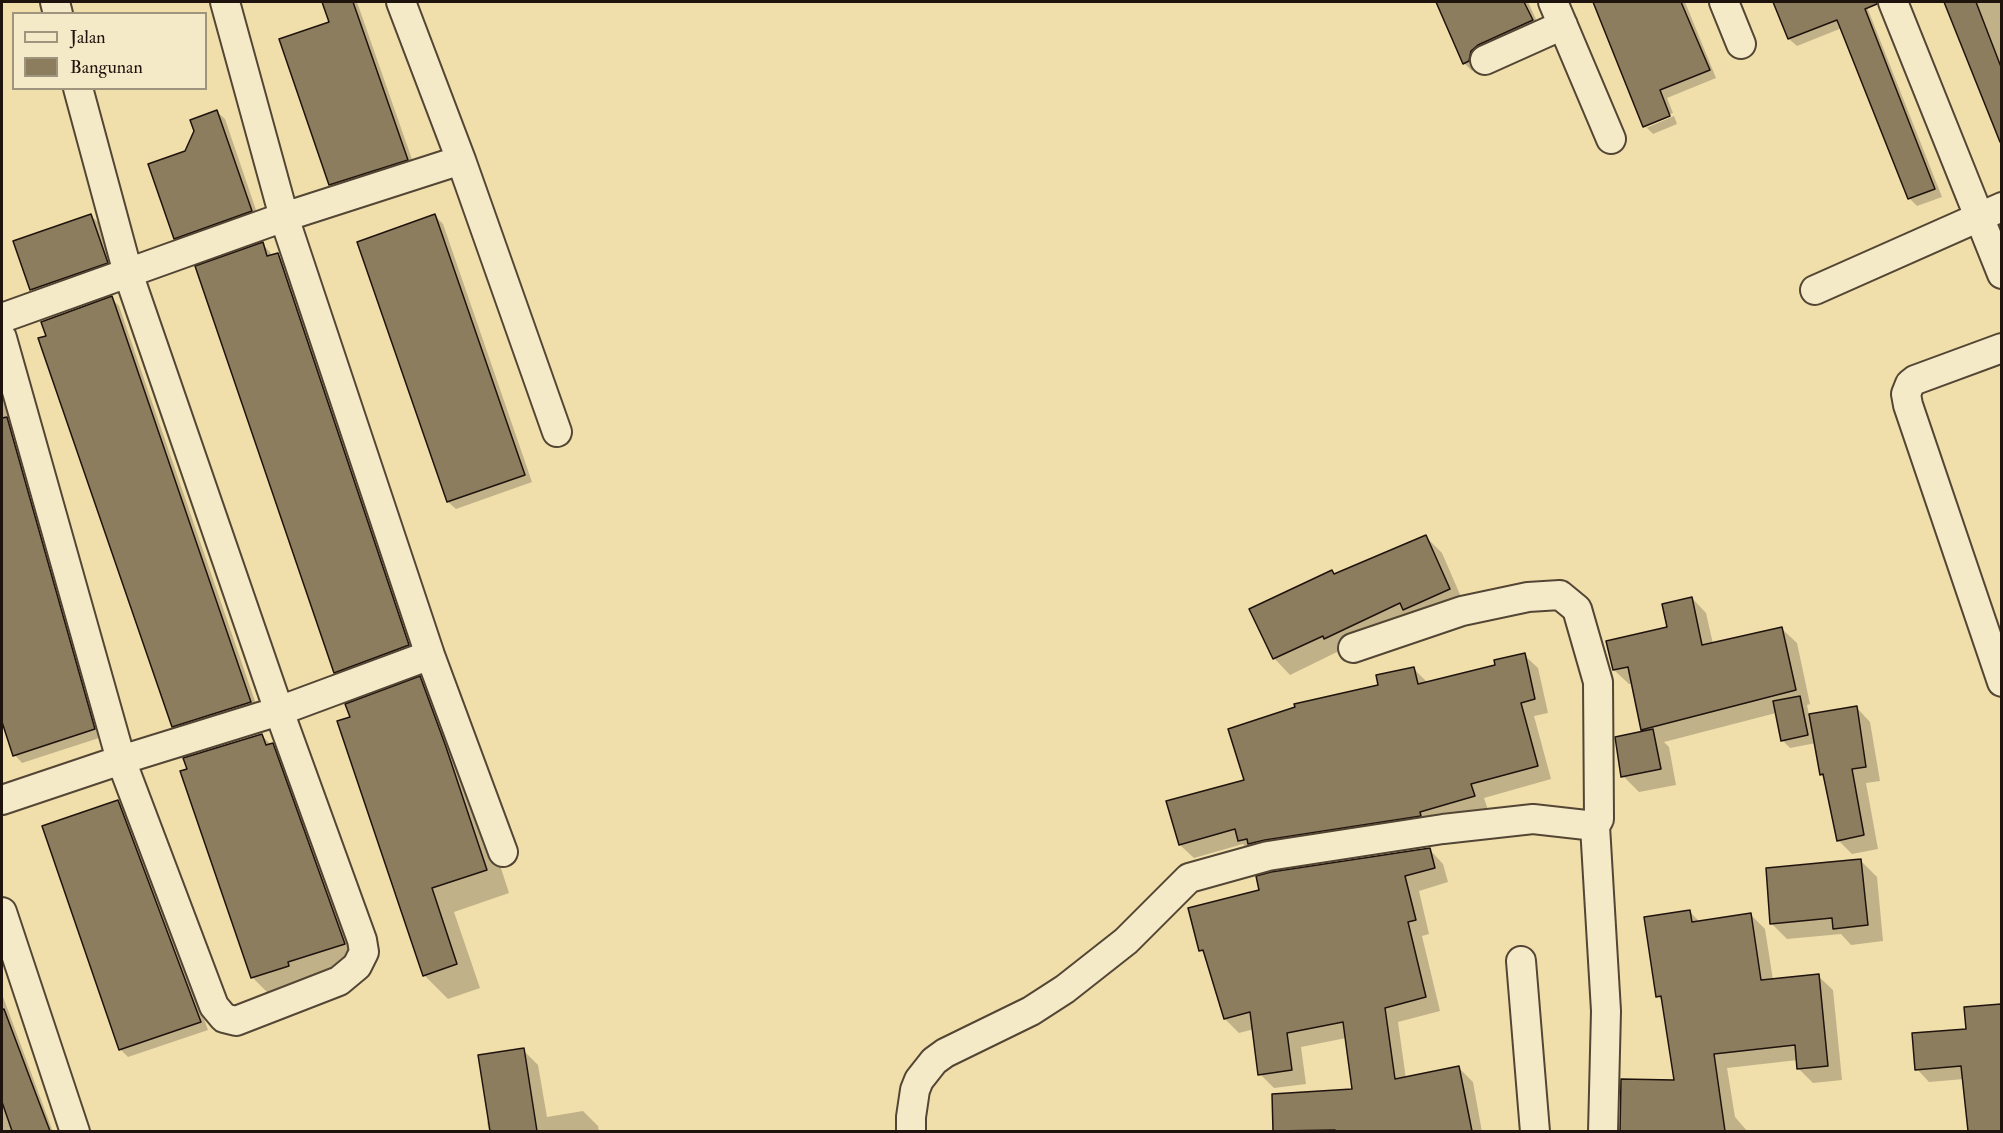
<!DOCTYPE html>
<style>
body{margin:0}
#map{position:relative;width:2003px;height:1133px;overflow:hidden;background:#f0deab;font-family:"IM FELL Double Pica",serif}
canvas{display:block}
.frame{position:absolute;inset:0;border:3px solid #1f130d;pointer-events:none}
.legend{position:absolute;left:12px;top:12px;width:195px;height:78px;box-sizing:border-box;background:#f5eac8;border:2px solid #9f947d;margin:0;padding:8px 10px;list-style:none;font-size:18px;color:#1f130d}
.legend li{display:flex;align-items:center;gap:12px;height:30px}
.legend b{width:30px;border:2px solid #9f947d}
</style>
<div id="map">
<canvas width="2003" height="1133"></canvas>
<div class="frame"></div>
<ul class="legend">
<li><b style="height:8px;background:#f5eac8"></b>Jalan</li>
<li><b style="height:16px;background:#8c7d5f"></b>Bangunan</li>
</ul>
</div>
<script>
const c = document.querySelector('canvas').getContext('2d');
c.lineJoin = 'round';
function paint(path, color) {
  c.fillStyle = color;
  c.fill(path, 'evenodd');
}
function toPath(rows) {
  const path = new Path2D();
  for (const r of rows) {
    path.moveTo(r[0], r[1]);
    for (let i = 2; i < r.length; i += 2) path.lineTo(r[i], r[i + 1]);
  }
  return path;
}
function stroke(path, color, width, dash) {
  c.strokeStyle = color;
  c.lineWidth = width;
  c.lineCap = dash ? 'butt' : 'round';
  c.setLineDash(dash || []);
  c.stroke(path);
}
paint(toPath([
 [324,2,357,2,415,168,338,192,330,184,331,23],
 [1436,2,1528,2,1540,28,1472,71,1464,63],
 [1594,2,1685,2,1716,78,1667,98,1673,113,1646,124,1646,128,1674,116,1677,124,1653,134,1645,126],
 [1774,2,1865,2,1942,197,1917,206,1909,198,1842,28,1797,46,1789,39],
 [1946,2,2002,2,2002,142],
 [217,112,225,119,259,219,183,246,175,238,186,152],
 [91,216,99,223,115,270,39,297,32,290,15,242],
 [435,216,443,224,532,482,456,509,448,502,359,243],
 [262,244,270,252,272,256,277,254,285,262,416,653,344,680,336,672],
 [111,298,119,306,258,710,181,734,173,726],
 [2,388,102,737,22,763,15,755,2,716],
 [1426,537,1442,553,1465,606,1342,654,1339,651,1290,675,1274,658,1335,575],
 [1692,598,1706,613,1713,644,1782,629,1797,643,1810,704,1807,705,1809,715,1856,707,1870,722,1880,781,1866,783,1878,849,1852,854,1838,840,1826,779,1821,774,1816,743,1790,748,1782,740,1776,713,1664,742,1669,747,1676,785,1639,792,1623,776,1646,732,1642,729,1633,684,1629,684,1614,670,1669,628],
 [1524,655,1538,668,1548,713,1534,716,1551,779,1484,798,1488,810,1253,854,1243,844,1194,858,1180,845,1246,781,1380,686,1413,668,1427,682,1497,666],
 [420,678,444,702,470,772,509,893,454,912,480,988,448,999,424,975,352,718],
 [261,735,296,768,367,968,276,1001,253,978,182,772],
 [118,801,126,809,208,1030,128,1057,120,1049],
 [1429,849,1443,864,1448,882,1419,891,1429,934,1422,936,1440,1011,1398,1022,1406,1079,1459,1068,1473,1082,1482,1132,1275,1132,1273,1095,1354,1090,1346,1038,1301,1047,1306,1084,1274,1088,1260,1074,1254,1029,1239,1033,1225,1019,1206,955,1200,950],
 [1861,861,1877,877,1883,941,1851,945,1841,934,1787,939,1771,923],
 [1690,912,1700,922,1751,915,1765,929,1773,980,1818,976,1833,990,1842,1080,1813,1083,1799,1069,1798,1060,1727,1068,1735,1117,1748,1132,1621,1132,1622,1080,1675,1082,1663,1002,1658,996],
 [2,994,53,1132,2,1132],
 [2002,1005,2002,1132,1970,1132,1964,1079,1929,1082,1917,1069,1967,1030,1966,1008],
 [523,1050,538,1065,547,1117,583,1111,598,1126,599,1132,489,1132,487,1122,490,1122]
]), '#0003');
const building = toPath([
 [322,2,353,2,408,160,329,185,279,39,329,22,322,2],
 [1436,2,1524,2,1533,20,1478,45,1471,51,1469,61,1463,64,1436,2],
 [1593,2,1681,2,1710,70,1660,90,1670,116,1643,127,1593,2],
 [1773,2,1877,2,1877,4,1865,9,1935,189,1908,199,1837,20,1788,39,1773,2],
 [1944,2,1976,2,2001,67,2001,141,2000,142,1944,2],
 [217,110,252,211,174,239,148,164,185,151,194,131,190,120,217,110],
 [91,214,108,263,30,290,13,241,91,214],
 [435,214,525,475,447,502,357,242,435,214],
 [263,242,267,256,278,253,409,645,334,673,195,266,263,242],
 [112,296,251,702,172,727,38,338,46,336,41,322,112,296],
 [7,417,95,729,13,756,2,722,2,418,7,417],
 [1426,535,1450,589,1403,610,1400,603,1324,639,1323,636,1273,659,1249,609,1332,570,1334,574,1426,535],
 [1692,597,1702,645,1782,627,1796,690,1641,730,1628,667,1613,670,1606,641,1667,627,1662,604,1692,597],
 [1525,653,1535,699,1521,703,1538,766,1471,784,1475,796,1420,812,1421,816,1265,840,1248,844,1247,839,1238,841,1235,829,1179,845,1166,801,1244,780,1228,729,1295,707,1294,704,1378,685,1376,675,1414,667,1418,684,1495,665,1494,660,1525,653],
 [420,676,446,747,487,870,432,888,457,964,423,976,337,721,350,717,345,704,420,676],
 [1800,696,1808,735,1781,741,1773,701,1800,696],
 [1857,706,1866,767,1852,769,1864,835,1837,841,1823,774,1820,775,1809,714,1857,706],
 [1653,729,1661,769,1621,777,1615,737,1653,729],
 [262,734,266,745,273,743,345,944,288,962,289,966,251,978,180,771,187,769,183,758,262,734],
 [118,800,201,1022,119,1050,42,826,118,800],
 [1430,848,1435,868,1405,876,1416,920,1408,922,1426,997,1385,1008,1395,1079,1459,1066,1472,1131,1335,1131,1335,1130,1273,1131,1272,1094,1352,1089,1343,1022,1287,1033,1292,1070,1258,1075,1250,1012,1224,1019,1203,950,1199,951,1188,908,1259,890,1256,876,1271,872,1430,848],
 [1861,859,1868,925,1833,929,1832,918,1770,924,1766,868,1861,859],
 [1690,910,1692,922,1751,913,1761,980,1819,974,1828,1066,1797,1069,1795,1045,1714,1054,1725,1131,1620,1131,1621,1079,1674,1080,1661,996,1656,997,1644,917,1690,910],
 [2001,1004,2001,1131,1968,1131,1961,1066,1915,1070,1912,1033,1966,1029,1964,1007,2001,1004],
 [4,1009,34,1089,50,1131,12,1131,2,1102,2,1010,4,1009],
 [524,1048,537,1131,490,1131,478,1055,524,1048]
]);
paint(building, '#8c7d5f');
stroke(building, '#1f130d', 1.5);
const minor = toPath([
 [55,2,58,14],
 [225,2,284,217,430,655,503,852],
 [401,2,461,160],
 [1553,2,1611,139],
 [1724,2,1741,44],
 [1893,2,2002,274],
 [1485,60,1563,25],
 [1815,290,2002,207],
 [2,318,284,217,461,160,557,432],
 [2,338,121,760,214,1006,224,1018,236,1021,339,981,357,966,364,952,362,940,279,711,128,273,78,88],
 [2002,348,1915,380,1910,384,1906,394,1908,405,2002,682],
 [1353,648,1462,611,1528,597,1560,595,1577,609,1598,682,1599,819,1595,826,1606,1011,1603,1132],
 [2,800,121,760,279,711,430,655],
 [2,912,75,1132],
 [1521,961,1535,1132],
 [911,1132,911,1117,915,1090,919,1080,934,1061,945,1053,1031,1011,1065,989,1126,941,1189,878,1268,856,1443,829,1533,819,1595,826]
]);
stroke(minor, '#534634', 32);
stroke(minor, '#f5eac8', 28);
</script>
